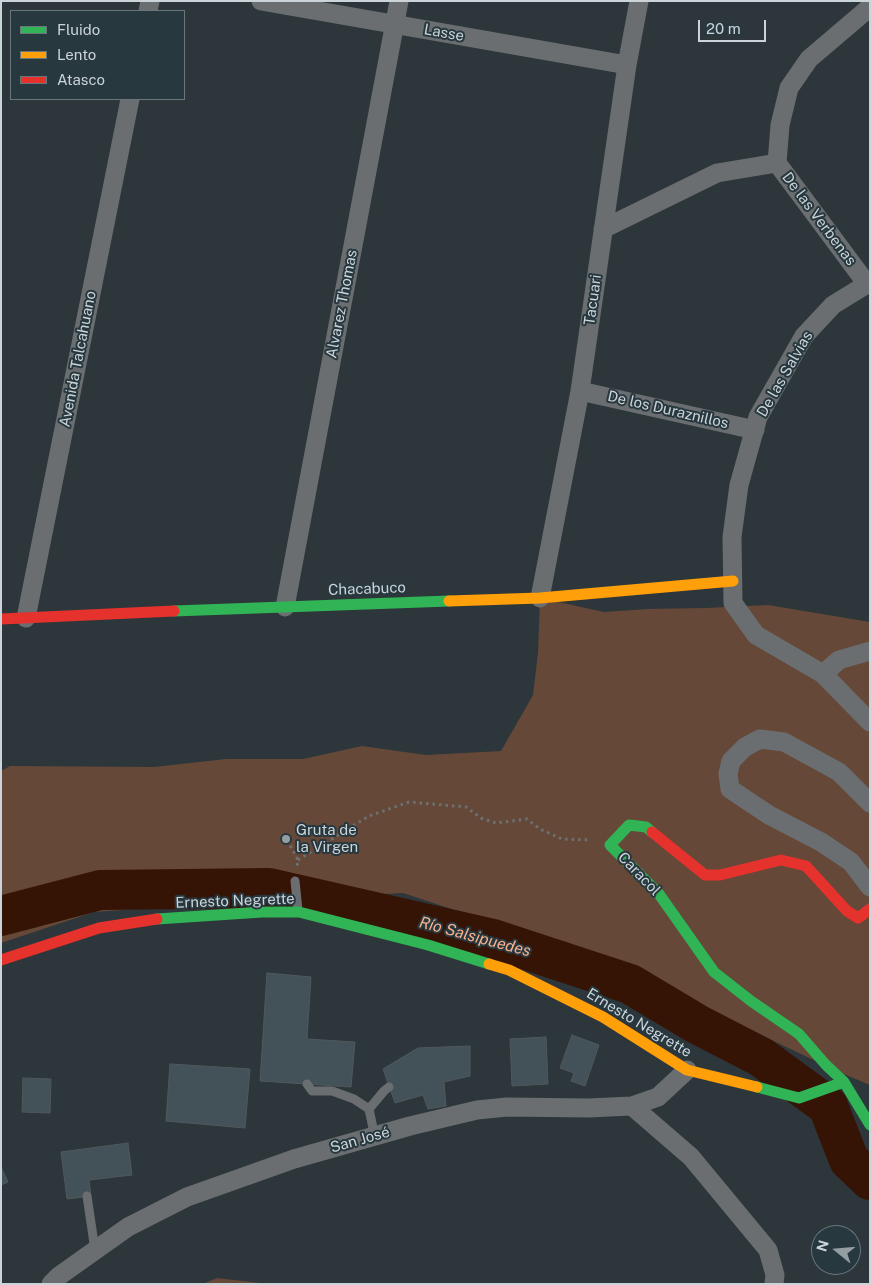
<!DOCTYPE html>
<meta charset="utf-8">
<style>
body{margin:0}
#map{position:relative;width:871px;height:1285px;overflow:hidden;background:#2d363a;font-family:"Public Sans",sans-serif}
canvas{display:block}
.frame{position:absolute;inset:0;border:2px solid #cbd4d9;pointer-events:none}
.legend{position:absolute;left:10px;top:10px;width:175px;height:90px;box-sizing:border-box;background:#28383f;border:1px solid #69767d;margin:0;padding:6px 9px;list-style:none;font-size:15px;color:#cbd4d9}
.legend li{display:flex;align-items:center;gap:10px;height:25px}
.legend b{width:25px;border:1px solid #69767d}
.north{position:absolute;left:811px;top:1225px;width:50px;height:50px;box-sizing:border-box;background:#28383f;border:1px solid #69767d;border-radius:50%;rotate:287deg;font-size:14px;font-weight:700;line-height:20px;text-align:center;color:#cbd4d9}
.north::after{content:'';display:block;margin:auto;width:18px;height:22px;background:#949da1;clip-path:polygon(50% 0,100% 100%,50% 72%,0 100%)}
.scale{position:absolute;left:698px;top:20px;width:68px;height:22px;box-sizing:border-box;border:2px solid #cbd4d9;border-top:0;padding-left:6px;font-size:15px;line-height:18px;white-space:nowrap;color:#cbd4d9;-webkit-text-stroke:4px #28383f;paint-order:stroke}
</style>
<div id="map">
<canvas width="871" height="1285"></canvas>
<div class="frame"></div>
<ul class="legend">
<li><b style="height:6px;background:#30b455"></b>Fluido</li>
<li><b style="height:6px;background:#ff9f0a"></b>Lento</li>
<li><b style="height:6px;background:#e5322d"></b>Atasco</li>
</ul>
<div class="north">N</div>
<div class="scale">20 m</div>
</div>
<script>
const c = document.querySelector('canvas').getContext('2d');
c.lineJoin = 'round';
function paint(path, color) {
  c.fillStyle = color;
  c.fill(path, 'evenodd');
}
function toPath(rows) {
  const path = new Path2D();
  for (const r of rows) {
    path.moveTo(r[0], r[1]);
    for (let i = 2; i < r.length; i += 2) path.lineTo(r[i], r[i + 1]);
  }
  return path;
}
function stroke(path, color, width, dash) {
  c.strokeStyle = color;
  c.lineWidth = width;
  c.lineCap = dash ? 'butt' : 'round';
  c.setLineDash(dash || []);
  c.stroke(path);
}
function drawText(font, color, halo, rows, align = 'center') {
  c.font = font + ' "Public Sans",sans-serif';
  c.lineWidth = 4;
  c.setLineDash([]);
  c.textBaseline = 'middle';
  c.strokeStyle = halo;
  c.fillStyle = color;
  for (const [text, x, y, turn = 0] of rows) {
    c.save();
    c.translate(x, y);
    c.rotate((+turn || 0) * Math.PI / 180);
    c.textAlign = isNaN(turn) ? turn : align;
    if (halo) c.strokeText(text, 0, 0);
    c.fillText(text, 0, 0);
    c.restore();
  }
}
paint(toPath([
 [540,598,604,612,648,609,706,608,768,605,870,622,870,1085,839,1072,594,956,403,893,238,902,94,912,1,943,1,771,10,766,154,767,226,759,303,759,362,746,426,755,501,751,533,695,538,653],
 [217,1278,269,1284,203,1284]
]), '#654838');
stroke(toPath([
 [1,916,100,890,269,888,493,939,630,984,697,1024,761,1057,828,1106,849,1160,870,1180]
]), '#351305', 40);
const building = toPath([
 [267,973,311,977,307,1039,355,1042,351,1087,260,1081,267,973],
 [572,1035,599,1045,585,1086,571,1081,574,1073,560,1068,572,1035],
 [546,1037,548,1084,512,1086,510,1039,546,1037],
 [470,1046,470,1076,444,1082,446,1106,428,1109,423,1095,395,1103,383,1069,418,1048,470,1046],
 [170,1064,250,1069,245,1128,166,1121,170,1064],
 [23,1078,51,1079,50,1113,22,1112,23,1078],
 [128,1143,132,1175,89,1180,91,1196,67,1199,61,1152,128,1143],
 [1,1167,8,1182,1,1185,1,1167]
]);
paint(building, '#435258');
stroke(building, '#50585c', 1);
stroke(toPath([
 [287,840,298,860,297,868],
 [298,860,369,816,409,802,466,807,481,818,496,823,527,819,540,829,562,839,588,840]
]), '#6c7172', 3, [2.5, 4]);
stroke(toPath([
 [295,881,298,910],
 [307,1084,312,1091,332,1091,354,1099,369,1109,373,1128,373,1137],
 [369,1109,384,1091,389,1087],
 [87,1196,95,1250]
]), '#6a6e70', 9);
stroke(toPath([
 [261,1,627,65],
 [148,11,150,1],
 [603,229,717,173,777,163],
 [867,284,777,163,780,125,789,88,809,59,870,7],
 [870,285,867,284,833,305,804,336,758,417,739,485,732,537,733,603,756,635,823,674,870,722],
 [580,391,755,430],
 [540,598,580,391,627,65,639,1],
 [285,607,399,1],
 [26,618,130,99],
 [823,674,839,660,870,651],
 [870,803,839,772,784,742,760,739,745,747,731,761,728,774,730,789,769,815,821,842,851,862,870,887],
 [632,1106,691,1157,768,1250,775,1275,774,1284],
 [51,1284,59,1276,128,1227,187,1197,294,1159,410,1126,477,1110,507,1107,588,1108,632,1106,658,1097,687,1070]
]), '#6a6e70', 19);
stroke(toPath([
 [174,611,449,601],
 [652,832,646,827,629,825,610,845,659,894,714,972,751,1001,799,1034,826,1065,844,1082,870,1125],
 [157,919,262,912,299,912,428,945,489,964],
 [757,1087,799,1098,844,1082]
]), '#30b455', 11);
stroke(toPath([
 [449,601,540,598,733,581],
 [489,964,509,970,603,1017,687,1070,757,1087]
]), '#ff9f0a', 11);
stroke(toPath([
 [1,619,174,611],
 [652,832,705,875,720,875,781,860,806,866,847,911,858,918,870,909],
 [1,960,99,928,157,919]
]), '#e5322d', 11);
for (const [x, y, r, color] of [
 [286,839,5,"#949da1"]
]) {
  const dot = new Path2D();
  dot.arc(x, y, r, 0, 2 * Math.PI);
  c.fillStyle = color;
  c.fill(dot);
  stroke(dot, '#28383f', 2);
}
drawText('15px', '#cbd4d9', '#28383f', [
 ["Lasse",444,33,10],
 ["De las Verbenas",819,219,53],
 ["Tacuari",593,300,-82],
 ["Alvarez Thomas",342,304,-79],
 ["Avenida Talcahuano",78,359,-79],
 ["De las Salvias",785,374,-60],
 ["De los Duraznillos",668,410,13],
 ["Chacabuco",367,589,-2],
 ["Caracol",639,874,46],
 ["Ernesto Negrette",235,901,-2],
 ["Ernesto Negrette",639,1023,31],
 ["San José",360,1140,-16]
]);
drawText('15px', '#cbd4d9', '#28383f', [
 ["Gruta de",296,830],
 ["la Virgen",296,847]
], 'left');
drawText('italic 16px', '#fab18b', '#28383f', [
 ["Río Salsipuedes",475,937,15]
]);
</script>
